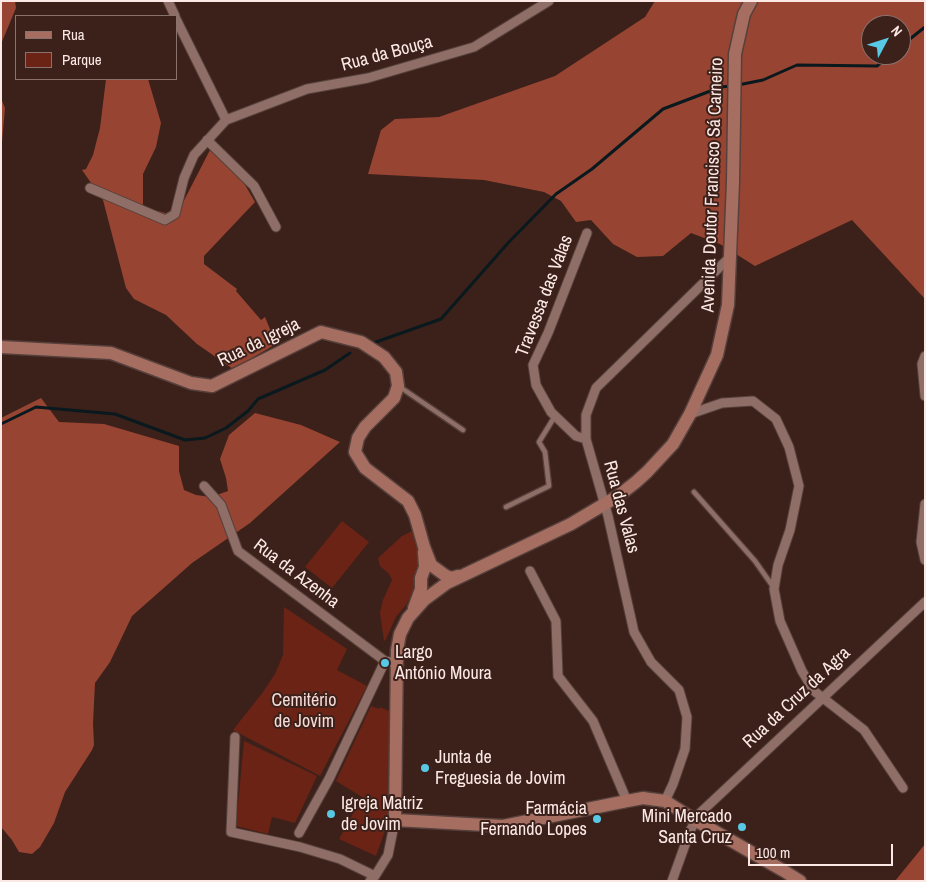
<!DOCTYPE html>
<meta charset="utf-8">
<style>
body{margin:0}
#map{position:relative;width:926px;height:882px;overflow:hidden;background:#3c211b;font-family:"Archivo Narrow",sans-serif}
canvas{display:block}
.frame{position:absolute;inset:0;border:2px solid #fce9e5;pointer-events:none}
.legend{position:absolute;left:15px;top:15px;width:162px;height:65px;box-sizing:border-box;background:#3c211b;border:1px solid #89716c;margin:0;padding:6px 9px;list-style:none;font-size:15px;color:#fce9e5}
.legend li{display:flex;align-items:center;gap:10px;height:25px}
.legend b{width:25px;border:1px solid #89716c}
.north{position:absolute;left:861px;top:15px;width:50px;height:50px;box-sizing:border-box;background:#3c211b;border:1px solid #89716c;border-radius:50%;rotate:50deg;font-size:14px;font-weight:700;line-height:20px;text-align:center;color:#fce9e5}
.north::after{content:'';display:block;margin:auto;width:18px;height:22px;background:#58c9e4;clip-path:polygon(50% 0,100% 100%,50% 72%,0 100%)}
.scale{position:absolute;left:748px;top:844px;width:145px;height:22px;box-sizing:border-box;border:2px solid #fce9e5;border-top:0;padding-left:6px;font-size:15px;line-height:18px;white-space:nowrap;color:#fce9e5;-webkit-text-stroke:4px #3c211b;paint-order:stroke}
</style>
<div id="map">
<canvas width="926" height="882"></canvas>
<div class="frame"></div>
<ul class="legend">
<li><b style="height:6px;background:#a66e61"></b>Rua</li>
<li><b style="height:14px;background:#6a2314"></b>Parque</li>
</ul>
<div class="north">N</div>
<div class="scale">100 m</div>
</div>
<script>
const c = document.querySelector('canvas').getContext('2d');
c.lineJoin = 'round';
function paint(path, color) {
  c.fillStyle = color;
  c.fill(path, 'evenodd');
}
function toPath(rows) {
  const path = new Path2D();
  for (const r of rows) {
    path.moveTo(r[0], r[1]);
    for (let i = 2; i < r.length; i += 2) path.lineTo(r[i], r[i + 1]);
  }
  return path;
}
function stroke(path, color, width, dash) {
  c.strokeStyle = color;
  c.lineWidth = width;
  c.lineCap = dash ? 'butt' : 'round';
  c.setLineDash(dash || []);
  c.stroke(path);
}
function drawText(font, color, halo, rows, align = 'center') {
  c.font = font + ' "Archivo Narrow",sans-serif';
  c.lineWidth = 4;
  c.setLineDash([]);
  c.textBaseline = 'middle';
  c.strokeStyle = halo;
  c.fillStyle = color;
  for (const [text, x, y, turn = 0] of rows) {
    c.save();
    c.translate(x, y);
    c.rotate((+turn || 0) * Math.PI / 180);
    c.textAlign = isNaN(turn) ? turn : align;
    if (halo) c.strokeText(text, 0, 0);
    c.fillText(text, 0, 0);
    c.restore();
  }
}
paint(toPath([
 [342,521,369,542,332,588,305,567],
 [412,531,420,556,415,576,413,592,406,605,396,617,386,639,384,641,380,613,383,600,392,580,389,574,380,566,378,558,402,536],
 [284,607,347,649,337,670,367,686,320,776,233,730,263,692,275,674,283,655],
 [371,706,379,709,380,707,391,712,389,802,386,828,376,856,339,839,362,797,336,781],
 [244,741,317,776,295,823,272,817,268,834,236,826]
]), '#6a2314');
paint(toPath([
 [1,1,15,1,16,8,1,44],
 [655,1,925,1,925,299,852,220,755,266,720,244,691,233,663,256,637,257,613,244,591,220,576,222,561,201,544,192,484,180,368,174,381,130,395,119,439,117,555,76,645,17],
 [871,25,901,25,901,55,871,55],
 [106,79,148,79,161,123,156,147,143,174,143,207,176,216,211,148,237,171,255,202,204,256,204,264,237,289,236,291,261,320,265,317,276,344,233,369,197,344,166,315,134,299,126,288,103,200,82,170,86,169,93,155,100,128],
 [1,98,5,108,1,153],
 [41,398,59,422,104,424,179,446,179,471,184,490,196,495,211,497,228,491,226,478,220,459,229,435,255,413,301,425,340,442,250,523,192,563,132,616,110,662,95,683,93,723,94,745,92,750,65,792,54,823,40,847,32,854,19,852,12,840,1,827,1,418],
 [925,844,925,881,895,881,917,854]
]), '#984432');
stroke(toPath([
 [901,46,925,27],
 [738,85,763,80,797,65,877,66,890,55],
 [376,342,441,319,508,243,556,194,592,169,663,109,721,87,732,86],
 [1,424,36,407,115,414,185,440,205,438,226,428,248,411,258,399,325,370,350,353]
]), '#09191d', 3);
const lane = toPath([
 [400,387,463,430],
 [694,492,755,561,774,588],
 [506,507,549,486,545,452,539,442,555,416]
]);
const street = toPath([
 [168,1,175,16],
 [176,19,226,120],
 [207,140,254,186,276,227],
 [90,188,165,220,175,214,184,178,194,155,226,120,307,89,368,78,474,47,549,1],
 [925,356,922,364,925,396],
 [690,414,722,403,753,401,776,419,789,447,799,486,790,530,778,565,774,589,780,621,802,671,814,691,864,730,903,788],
 [586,439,576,436,551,412,536,385,533,365,548,333,587,233],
 [204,486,221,505,238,551,385,661,397,663],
 [925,504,921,542,925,560],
 [530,571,556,621,558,676,593,721,627,801],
 [235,737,231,832,300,847,340,859,375,876],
 [665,801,673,784,685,749,687,717,679,690,651,662,634,632,608,516,586,439,586,415,596,388,730,257],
 [299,833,329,779,385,661],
 [370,881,375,876,388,855,395,820],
 [672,881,690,831,699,814,925,602]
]);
const secondary = toPath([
 [751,1,744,14,735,54,733,182,728,305,717,355,690,414,673,444,647,472,636,482,618,496,571,524,447,583,424,600,408,618,400,634,397,650,395,820,503,826,627,801,643,798,650,799,665,801,695,820,784,871,800,881],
 [1,347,111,353,191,383,212,386,321,332,361,342,384,357,396,372,398,386,394,398,365,427,358,438,355,452,365,468,408,501,415,515,424,547,431,565,446,576,452,578,458,576],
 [414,608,421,589,421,578,425,567,424,552]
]);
stroke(lane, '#56403b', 7);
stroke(street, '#56403b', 11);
stroke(secondary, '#56403b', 15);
stroke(lane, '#8e6e66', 4.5);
stroke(street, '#8e6e66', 9);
stroke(secondary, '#a66e61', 12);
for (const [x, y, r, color] of [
 [385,663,5,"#58c9e4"],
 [425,768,5,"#58c9e4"],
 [331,814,5,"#58c9e4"],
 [597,819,5,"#58c9e4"],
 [742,827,5,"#58c9e4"]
]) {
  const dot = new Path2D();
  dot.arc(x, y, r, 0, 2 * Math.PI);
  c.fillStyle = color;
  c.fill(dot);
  stroke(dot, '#3c211b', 2);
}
drawText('18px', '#fce9e5', '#3c211b', [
 ["Rua da Bouça",387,54,-15],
 ["Avenida Doutor Francisco Sá Carneiro",713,185,-88],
 ["Travessa das Valas",545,296,-69],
 ["Rua da Igreja",259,343,-26],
 ["Rua das Valas",621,507,75],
 ["Rua da Azenha",296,574,37],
 ["Rua da Cruz da Agra",797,698,-43]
]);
drawText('18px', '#fce9e5', '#3c211b', [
 ["Largo",395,653],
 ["António Moura",395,674],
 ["Junta de",435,758],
 ["Freguesia de Jovim",435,779],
 ["Igreja Matriz",341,804],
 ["de Jovim",341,825],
 ["Farmácia",587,809,"right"],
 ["Fernando Lopes",587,830,"right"],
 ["Mini Mercado",732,817,"right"],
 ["Santa Cruz",732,838,"right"]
], 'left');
drawText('18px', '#f5dcd6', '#3c211b', [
 ["Cemitério",304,701],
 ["de Jovim",304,722]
]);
</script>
